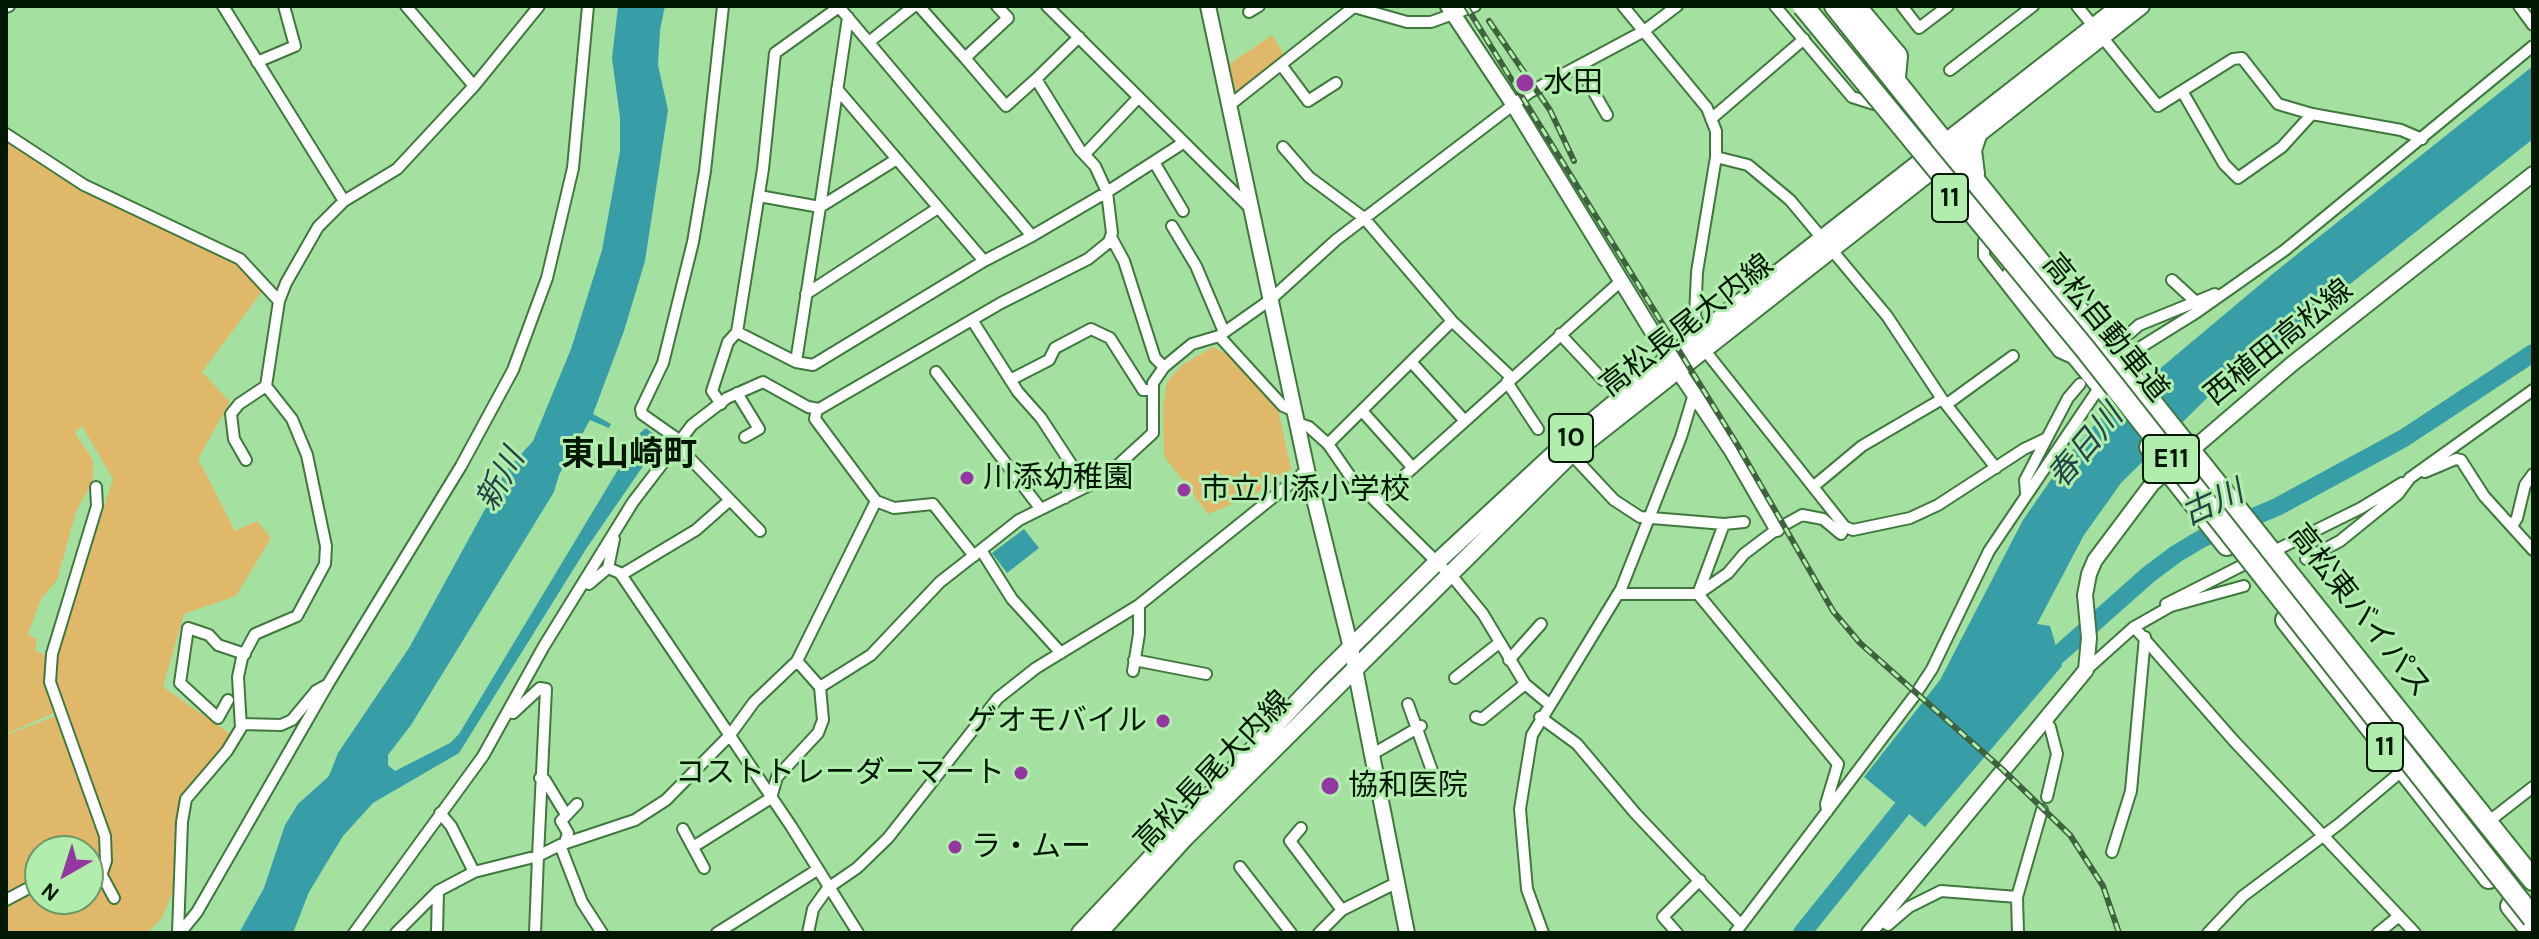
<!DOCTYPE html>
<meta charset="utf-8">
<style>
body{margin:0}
#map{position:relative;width:2539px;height:939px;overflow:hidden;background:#a4e1a1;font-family:Karla,sans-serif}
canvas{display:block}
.frame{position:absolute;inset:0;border:8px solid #021802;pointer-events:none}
.north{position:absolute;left:24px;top:835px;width:80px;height:80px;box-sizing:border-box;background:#b1eead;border:2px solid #6b9869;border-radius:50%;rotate:219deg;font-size:22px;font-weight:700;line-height:32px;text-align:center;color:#021802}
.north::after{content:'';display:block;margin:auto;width:28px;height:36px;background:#9537a1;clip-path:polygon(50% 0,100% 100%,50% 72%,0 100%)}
</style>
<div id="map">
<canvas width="2539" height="939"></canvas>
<div class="frame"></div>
<div class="north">N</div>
</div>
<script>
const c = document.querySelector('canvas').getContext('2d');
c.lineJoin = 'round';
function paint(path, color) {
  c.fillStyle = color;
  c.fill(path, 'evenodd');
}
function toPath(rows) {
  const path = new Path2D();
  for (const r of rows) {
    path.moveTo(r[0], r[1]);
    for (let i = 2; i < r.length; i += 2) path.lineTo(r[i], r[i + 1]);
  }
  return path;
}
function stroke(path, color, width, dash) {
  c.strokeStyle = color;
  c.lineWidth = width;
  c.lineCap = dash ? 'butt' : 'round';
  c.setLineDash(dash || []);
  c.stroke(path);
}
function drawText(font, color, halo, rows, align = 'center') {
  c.font = font + ' Karla,"Noto Sans JP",sans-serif';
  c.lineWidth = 6;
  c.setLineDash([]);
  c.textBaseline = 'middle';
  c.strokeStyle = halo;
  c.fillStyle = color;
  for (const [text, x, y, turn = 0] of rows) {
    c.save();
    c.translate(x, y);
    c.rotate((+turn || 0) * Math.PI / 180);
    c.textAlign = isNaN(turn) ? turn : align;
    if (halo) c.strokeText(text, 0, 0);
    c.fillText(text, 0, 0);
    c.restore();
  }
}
paint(toPath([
 [1272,35,1286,58,1251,81,1235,96,1228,65],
 [6,138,231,259,263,290,202,372,230,402,198,459,235,531,257,521,271,538,236,596,184,614,163,687,235,737,180,797,179,876,162,918,147,933,6,933,6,735,58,715,53,665,113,479,82,426,75,433,93,460,93,480,76,512,57,580,41,599,28,634,37,639,35,650,48,657,55,709,54,713,6,734],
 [40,851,88,851,88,899,40,899],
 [1213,347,1227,354,1278,409,1291,469,1254,495,1208,514,1164,456,1163,405,1167,382,1182,365]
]), '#e0b869');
paint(toPath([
 [618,6,665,6,660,30,658,65,668,110,645,261,624,331,593,414,611,424,609,428,590,420,559,475,554,492,411,725,388,755,388,765,395,771,450,743,459,734,640,433,646,428,661,440,586,549,459,753,373,803,343,836,309,892,293,933,239,933,264,888,285,825,298,804,329,776,338,753,409,648,506,471,533,441,571,349,602,250,620,151,620,118,612,58],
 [2533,66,2533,139,2210,395,2121,483,2084,535,2037,624,2050,626,2062,666,1925,827,1864,777,1940,680,2023,520,2068,455,2100,419,2275,272],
 [1024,529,1039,548,1007,573,992,553]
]), '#379ea7');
stroke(toPath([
 [2041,670,2148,575,2176,554,2201,539,2277,507,2404,438,2533,353],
 [1802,933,1917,790]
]), '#379ea7', 18);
stroke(toPath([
 [2110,354,2130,333]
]), '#84b981', 10, [10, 5]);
const street = toPath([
 [223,6,344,201],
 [406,6,474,86],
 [919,6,965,58,1008,18,997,6],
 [1047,6,1252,210],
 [1623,6,1707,108,1716,131,1716,157,1697,272,1695,316,1702,333],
 [1775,6,1852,97,1874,104],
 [1902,6,1919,28,1948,6],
 [2077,6,2158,106,2233,59,2242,58,2278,104,2312,114,2401,130,2422,139],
 [2519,6,2533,25],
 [6,7,9,6],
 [1354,7,1407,22,1431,22,1475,6],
 [1249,12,1259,6],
 [869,42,914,6],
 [965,58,1006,106,1036,79,1080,150,1095,166,1107,192,1032,236,984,261,813,365,796,362,737,332,763,169,775,53,839,7,1032,236],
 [257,62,295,46,284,6],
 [1282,66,1308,101,1336,83],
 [1579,66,1607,115],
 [1950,70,2033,6],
 [1036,79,1079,37],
 [837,89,984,261],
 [2182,91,2224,164,2238,178,2282,147,2312,114],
 [1231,104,1355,6],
 [1711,119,1804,39],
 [6,134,84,185,240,259,279,301],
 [1283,147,1309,177,1364,218,1452,321,1512,378],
 [1085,154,1138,98],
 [1716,157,1748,165,1790,200,1887,316,1942,399],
 [1154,162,1183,211],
 [759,196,820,207,848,17],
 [1172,226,1196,266,1224,332],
 [1111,237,1124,261,1155,358,1164,367],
 [1984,241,1984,256,2059,352,2075,359],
 [2172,280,2196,302],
 [806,294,938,208],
 [972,320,1018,392,1041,418,1077,473,1065,498],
 [2130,333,2139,325,2215,294],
 [1560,334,1603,380,1609,379,1624,394],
 [1219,336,1283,406,1294,411],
 [1703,348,1845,527,1853,530,1910,518,1938,505,2024,449,2045,439],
 [2120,360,2197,312,2285,250,2533,46],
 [796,362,820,207,897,159],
 [1413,364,1465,421],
 [936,372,1040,508],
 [1010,380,1049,360,1055,348,1091,329,1110,338,1143,390,1151,390],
 [1507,382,1538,429],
 [737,393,759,429,745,437],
 [721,404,712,391,728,342,737,332],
 [1947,404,2013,356],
 [817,409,815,419,876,501,797,661,820,687],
 [1363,412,1413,468],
 [1297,423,1309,427,1328,444,1350,476,1456,581,1483,614,1525,684,1549,704],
 [679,440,642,414,641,409,663,363,693,242,705,171,723,6],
 [676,444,760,531],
 [1328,444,1452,321],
 [1572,455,1614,500,1640,517,1724,524,1744,522],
 [246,460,234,439,231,414,239,404,266,386],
 [2425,472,2456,459,2461,460,2484,496,2533,550],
 [1814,486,1862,446,1942,399,1996,468],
 [96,487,97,506,52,654,50,682,105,836,106,861,102,873],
 [2026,493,2025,480,2068,398,2080,384],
 [1377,500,1621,281],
 [876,501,894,508,933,504,974,556],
 [1724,524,1698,594,1838,764,1826,804,1827,812],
 [2512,526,2517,518,2525,485,2533,474],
 [981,550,1019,520,1104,478,1153,433,1153,383,1164,367,1192,344,1219,336,1270,300,1336,240,1530,92,1644,31,1677,6],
 [2274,551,2361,508,2402,483],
 [2306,559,2340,541,2398,494,2410,478,2533,390],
 [608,568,614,539],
 [621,575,696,530,730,500],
 [589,584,608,568,620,573,791,826,858,933],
 [1619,594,1698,594,1728,573,1744,554,1777,529,1802,515,1823,519,1841,534,1845,527],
 [2166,604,2243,565],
 [2134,627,2234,741,2415,933],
 [1134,660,1206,674],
 [1509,660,1541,624],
 [2086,670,2134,627,2171,606,2244,586],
 [1133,671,1139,634,1139,605],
 [1455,678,1499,643],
 [228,700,218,718,180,683,188,628,209,635,218,645,245,654],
 [1408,704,1435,779],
 [513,713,540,688,546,689,538,856,560,845,582,902,602,933],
 [1476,717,1482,719,1525,684],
 [1540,717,1577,744,1635,813,1741,925],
 [2045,721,2050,727,2057,754,2047,797],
 [241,724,281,725,292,720,316,691,327,685],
 [1371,755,1421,726],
 [540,778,545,780,565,813],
 [440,813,451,826,474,872,538,856,535,933],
 [2488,822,2533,787],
 [1301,828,1290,841,1342,910],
 [683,829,704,868],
 [565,843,568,833,561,821,577,804],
 [560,845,635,820,666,800,730,735,754,702,797,661],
 [693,847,771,798,777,777,818,733,823,720,820,687,871,655,940,582,981,550,1012,599,1061,653],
 [2112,852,2131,791,2145,637],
 [88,867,98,868,114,898],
 [1240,867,1291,933],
 [2017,897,2018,933],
 [6,900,40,882],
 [1880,919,1888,925,1909,907,1941,891,2017,897,2042,810],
 [178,933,182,822,186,799,227,751,241,728,238,677,242,658,255,634,297,616,325,564,326,546,307,455,292,419,266,386,279,301,286,283,318,227,344,201,397,169,474,86,539,6],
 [180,933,197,912,328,684,461,466,513,370,547,278,573,168,588,6],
 [354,933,483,756,544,646,633,502,692,425,727,398,763,382,808,407,819,409,1001,303,1088,259,1109,242,1112,233,1107,192,1183,143],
 [396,933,438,891,474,872],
 [437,933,438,891],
 [717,933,817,870],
 [808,933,813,909,828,888,857,868,888,838,998,698,1036,668,1139,605,1307,470],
 [1319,933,1342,910,1396,883],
 [1543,933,1527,889,1520,809,1532,735,1621,589,1681,437,1694,394],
 [1677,933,1663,917,1700,880],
 [1735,933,1915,695,1932,669,1989,551,2101,385],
 [2208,933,2243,896,2339,824,2403,770],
 [2378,933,2399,916]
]);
const secondary = toPath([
 [1208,6,1307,470,1351,648,1407,933],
 [1448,6,1513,104,1653,333,1732,451,1777,529],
 [1869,933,2086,670,2089,638,2085,595,2089,574,2095,560,2152,484,2292,364,2533,174]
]);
const primary = toPath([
 [1080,933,1321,677,1437,562,1559,449,1669,358,2120,6],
 [1099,933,1185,838,1569,456,2141,6]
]);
const highway = toPath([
 [1835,6,2533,880],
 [1855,6,1897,56,1895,77],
 [1974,174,1971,150,1976,135],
 [2012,276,2118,406],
 [2150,447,2227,545],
 [2286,620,2489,878],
 [2511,906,2533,933]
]);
stroke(street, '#3e783d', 14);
stroke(secondary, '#3e783d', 18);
stroke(primary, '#3e783d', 20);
stroke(highway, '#3e783d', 24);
stroke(street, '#fff', 10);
stroke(secondary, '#fff', 14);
stroke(primary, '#fff', 16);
stroke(highway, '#fff', 20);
const rail = toPath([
 [1466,6,1738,446,1833,611,1860,643,2002,769,2070,835,2103,886,2119,933],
 [1489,21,1550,110,1574,161]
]);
stroke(rail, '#3e623d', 6);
stroke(rail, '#b1eead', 3, [9]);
const highwayBridge = toPath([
 [1803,6,2086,350,2533,918]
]);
stroke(highwayBridge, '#3e783d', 24, []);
stroke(highwayBridge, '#fff', 20);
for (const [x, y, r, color] of [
 [1525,83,10,"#9537a1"],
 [967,478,8,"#9537a1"],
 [1184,490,8,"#9537a1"],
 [1163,721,8,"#9537a1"],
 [1021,773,8,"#9537a1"],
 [1330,786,10,"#9537a1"],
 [955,847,8,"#9537a1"]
]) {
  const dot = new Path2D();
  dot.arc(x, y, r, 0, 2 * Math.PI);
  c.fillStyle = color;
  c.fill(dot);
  stroke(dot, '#b1eead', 3);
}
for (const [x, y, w] of [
 [1950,198,36],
 [1571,438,44],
 [2171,459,56],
 [2385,747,36]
]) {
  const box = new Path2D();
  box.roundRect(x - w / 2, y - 24, w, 48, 6);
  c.fillStyle = '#b1eead';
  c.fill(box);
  stroke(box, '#021802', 2);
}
drawText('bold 28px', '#021802', null, [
 ["11",1950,198],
 ["10",1571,438],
 ["E11",2171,459],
 ["11",2385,747]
]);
drawText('30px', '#021802', '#b1eead', [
 ["水田",1543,83],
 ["川添幼稚園",983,478],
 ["市立川添小学校",1200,490],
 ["ゲオモバイル",1147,721,"right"],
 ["コストトレーダーマート",1005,773,"right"],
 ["協和医院",1348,786],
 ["ラ・ムー",971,847]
], 'left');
drawText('30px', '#021802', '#b1eead', [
 ["高松長尾大内線",1687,326,-38],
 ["高松自動車道",2105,328,51],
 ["西植田高松線",2279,343,-39],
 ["高松東バイパス",2359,611,52],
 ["高松長尾大内線",1213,772,-46]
]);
drawText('italic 32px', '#244346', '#b1eead', [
 ["春日川",2086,447,-50],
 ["新川",501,480,-61],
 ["古川",2213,504,-25]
]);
drawText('bold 34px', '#021802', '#b1eead', [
 ["東山崎町",629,455]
]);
</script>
